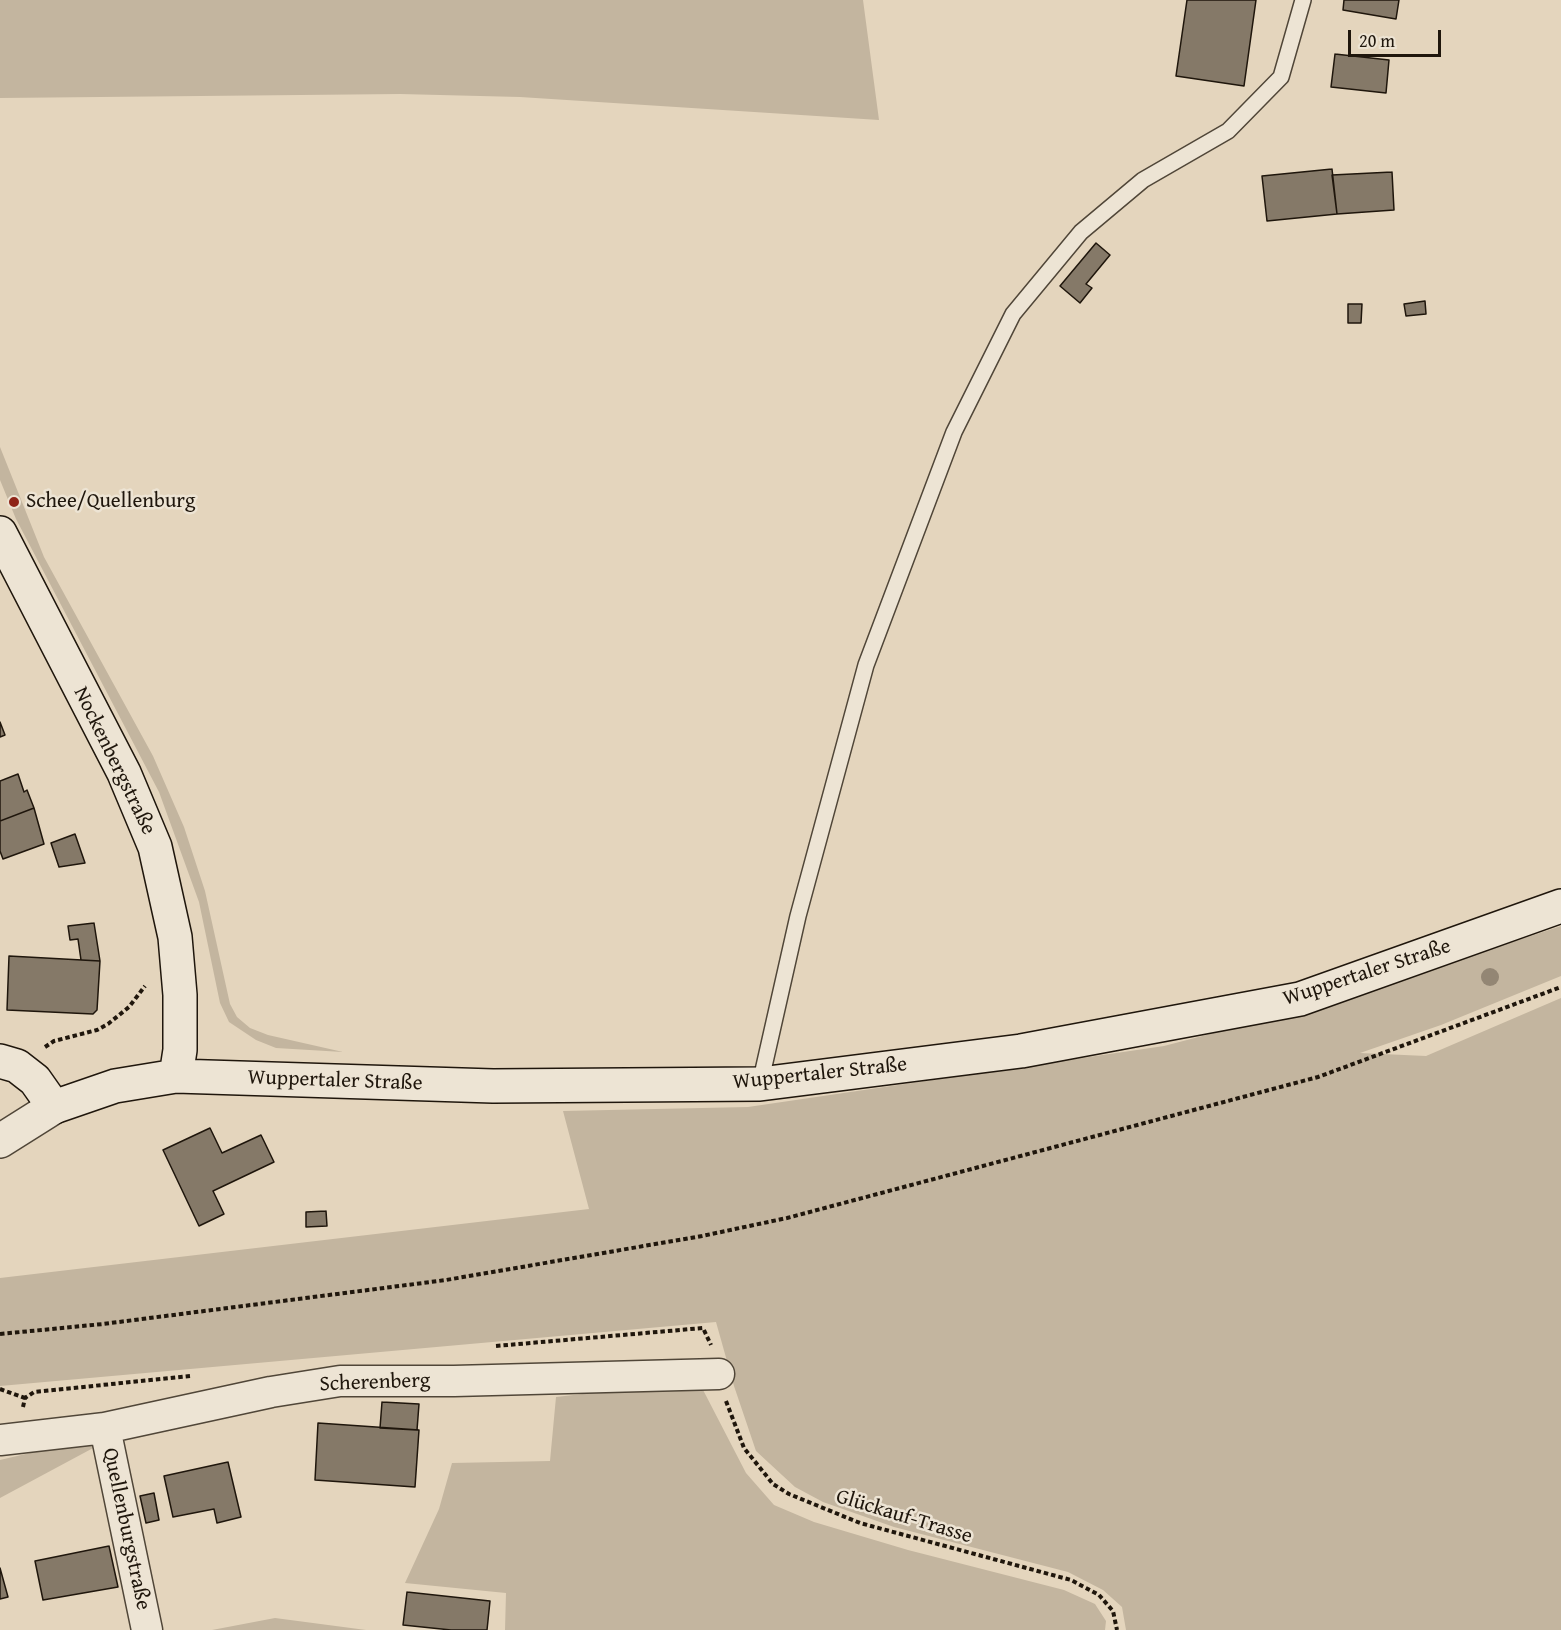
<!DOCTYPE html>
<meta charset="utf-8">
<style>
body{margin:0}
#map{position:relative;width:1561px;height:1630px;overflow:hidden;background:#e4d5bd;font-family:"Gentium Book Plus",serif}
canvas{display:block}
.scale{position:absolute;left:1348px;top:30px;width:93px;height:27px;box-sizing:border-box;border:3px solid #1f160c;border-top:0;padding-left:8px;font-size:18px;line-height:21px;white-space:nowrap;color:#1f160c;-webkit-text-stroke:4px #ede4d4;paint-order:stroke}
</style>
<div id="map">
<canvas width="1561" height="1630"></canvas>
<div class="scale">20 m</div>
</div>
<script>
const c = document.querySelector('canvas').getContext('2d');
c.lineJoin = 'round';
function paint(path, color) {
  c.fillStyle = color;
  c.fill(path, 'evenodd');
}
function toPath(rows) {
  const path = new Path2D();
  for (const r of rows) {
    path.moveTo(r[0], r[1]);
    for (let i = 2; i < r.length; i += 2) path.lineTo(r[i], r[i + 1]);
  }
  return path;
}
function stroke(path, color, width, dash) {
  c.strokeStyle = color;
  c.lineWidth = width;
  c.lineCap = dash ? 'butt' : 'round';
  c.setLineDash(dash || []);
  c.stroke(path);
}
function drawText(font, color, halo, rows, align = 'center') {
  c.font = font + ' "Gentium Book Plus",serif';
  c.lineWidth = 5;
  c.setLineDash([]);
  c.textBaseline = 'middle';
  c.strokeStyle = halo;
  c.fillStyle = color;
  for (const [text, x, y, turn = 0] of rows) {
    c.save();
    c.translate(x, y);
    c.rotate((+turn || 0) * Math.PI / 180);
    c.textAlign = isNaN(turn) ? turn : align;
    if (halo) c.strokeText(text, 0, 0);
    c.fillText(text, 0, 0);
    c.restore();
  }
}
paint(toPath([
 [0,0,863,0,879,120,520,97,400,94,0,98],
 [0,447,44,557,153,756,184,827,205,891,230,1004,237,1017,250,1028,268,1035,343,1052,276,1048,256,1040,229,1022,220,1003,199,902,159,792,16,519,0,480],
 [1561,926,1561,976,1441,1025,1360,1053,1426,1056,1561,998,1561,1630,1126,1630,1122,1607,1103,1590,1068,1572,894,1527,823,1502,795,1487,756,1451,734,1386,716,1322,0,1386,0,1278,589,1209,563,1111,748,1107,1164,1046,1325,1004],
 [670,1384,701,1386,746,1473,774,1505,814,1522,908,1550,1064,1590,1095,1604,1106,1621,1105,1630,505,1630,506,1593,405,1583,439,1509,452,1463,550,1461,556,1397],
 [81,1441,95,1447,0,1498,0,1460],
 [275,1618,366,1630,212,1630]
]), '#c3b59f');
const building = toPath([
 [1187,0,1256,0,1244,86,1176,76,1187,0],
 [1344,0,1399,0,1396,19,1343,10,1344,0],
 [1335,54,1389,60,1386,93,1331,87,1335,54],
 [1332,169,1337,214,1267,221,1262,176,1332,169],
 [1392,172,1394,210,1337,214,1332,175,1392,172],
 [1096,243,1110,255,1086,284,1092,288,1080,303,1060,286,1096,243],
 [1425,301,1426,314,1406,316,1404,304,1425,301],
 [1348,304,1362,304,1361,323,1348,323,1348,304],
 [0,722,5,735,0,737,0,722],
 [18,774,24,792,27,790,34,808,0,821,0,781,18,774],
 [34,808,44,844,3,859,0,851,0,821,34,808],
 [75,834,85,863,59,867,51,843,75,834],
 [94,923,100,961,81,960,78,939,70,940,68,926,94,923],
 [9,956,100,961,97,1010,93,1014,7,1010,9,956],
 [210,1128,222,1153,261,1135,274,1162,213,1191,224,1214,199,1226,163,1150,210,1128],
 [326,1211,327,1226,306,1227,306,1212,326,1211],
 [382,1402,419,1404,417,1430,380,1428,382,1402],
 [318,1423,419,1430,415,1487,315,1480,318,1423],
 [228,1462,241,1517,217,1523,214,1509,173,1517,164,1476,228,1462],
 [154,1493,159,1520,146,1523,140,1496,154,1493],
 [109,1546,118,1587,43,1600,35,1561,109,1546],
 [0,1568,8,1597,0,1599,0,1568],
 [407,1592,490,1601,487,1630,451,1630,403,1625,407,1592]
]);
paint(building, '#857968');
stroke(building, '#1f160c', 1.5);
const service = toPath([
 [760,1084,798,916,866,665,954,432,1013,314,1081,232,1143,180,1228,131,1281,77,1303,0]
]);
const minor = toPath([
 [105,1428,147,1630],
 [0,1440,105,1428,271,1392,340,1381,454,1381,719,1374]
]);
const tertiary = toPath([
 [0,1141,54,1107]
]);
const secondary = toPath([
 [0,533,124,773,155,847,175,937,180,995,180,1050,176,1076],
 [0,1061,17,1066,35,1080,54,1107,115,1086,176,1076,493,1086,760,1084,1021,1051,1300,999,1561,906]
]);
stroke(service, '#504638', 18);
stroke(minor, '#504638', 33);
stroke(tertiary, '#504638', 36);
stroke(secondary, '#1f160c', 36);
stroke(toPath([
 [45,1047,54,1041,97,1030,108,1024,129,1007,145,986],
 [0,1334,103,1324,446,1280,702,1236,787,1218,1318,1077,1561,987],
 [496,1346,703,1328,711,1345],
 [0,1389,25,1398],
 [726,1401,744,1448,773,1484,789,1494,860,1523,1071,1580,1099,1595,1113,1611,1117,1630],
 [23,1407,25,1398,34,1392,190,1376]
]), '#1f160c', 4, [4.5, 3]);
stroke(service, '#ede4d4', 15);
stroke(minor, '#ede4d4', 30);
stroke(tertiary, '#ede4d4', 33);
stroke(secondary, '#ede4d4', 33);
c.fillStyle = '#938674';
for (const [x, y] of [
 [1490,977]
]) {
  c.beginPath();
  c.arc(x, y, 9, 0, 2 * Math.PI);
  c.fill();
}
for (const [x, y, r, color] of [
 [14,502,6,"#8f2418"]
]) {
  const dot = new Path2D();
  dot.arc(x, y, r, 0, 2 * Math.PI);
  c.fillStyle = color;
  c.fill(dot);
  stroke(dot, '#ede4d4', 2);
}
drawText('21px', '#1f160c', '#ede4d4', [
 ["Schee/Quellenburg",26,502]
], 'left');
drawText('21px', '#1f160c', '#ede4d4', [
 ["Nockenbergstraße",114,761,64],
 ["Wuppertaler Straße",1367,973,-18],
 ["Wuppertaler Straße",820,1074,-6],
 ["Wuppertaler Straße",335,1081,2],
 ["Scherenberg",375,1383,-2],
 ["Glückauf-Trasse",904,1517,17],
 ["Quellenburgstraße",126,1529,78]
]);
</script>
